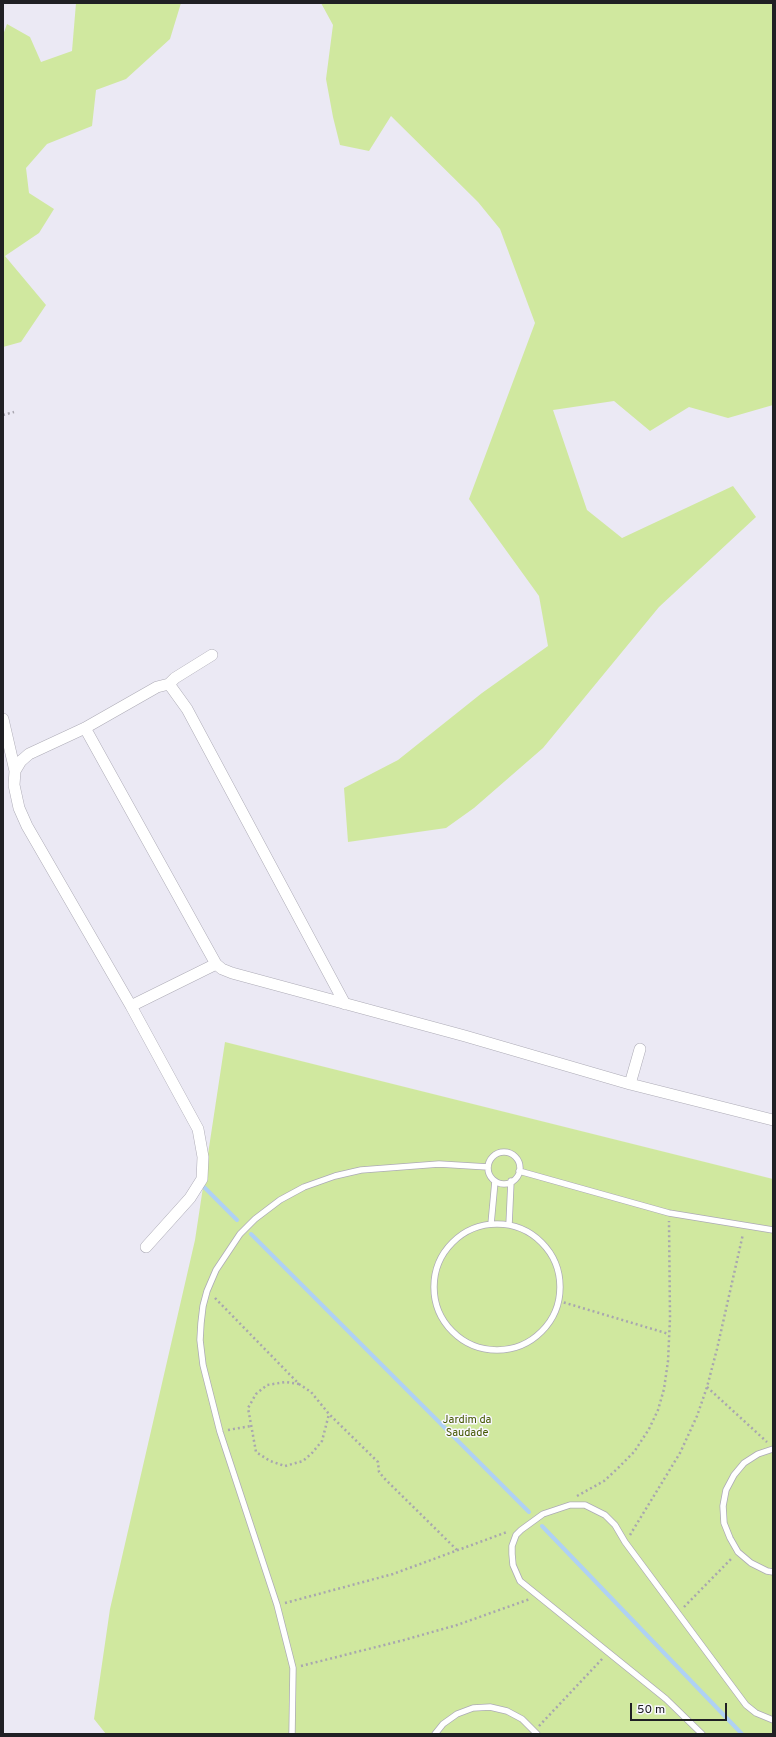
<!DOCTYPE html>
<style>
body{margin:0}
#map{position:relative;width:776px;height:1737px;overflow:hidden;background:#ebe9f4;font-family:Overpass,sans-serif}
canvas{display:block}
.frame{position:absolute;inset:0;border:4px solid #202024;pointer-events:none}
.scale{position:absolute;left:630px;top:1703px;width:97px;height:18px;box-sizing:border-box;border:2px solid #202024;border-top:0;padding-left:5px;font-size:12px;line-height:14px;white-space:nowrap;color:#202024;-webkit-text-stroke:3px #f8f7fe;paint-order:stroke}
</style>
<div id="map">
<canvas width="776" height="1737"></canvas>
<div class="frame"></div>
<div class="scale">50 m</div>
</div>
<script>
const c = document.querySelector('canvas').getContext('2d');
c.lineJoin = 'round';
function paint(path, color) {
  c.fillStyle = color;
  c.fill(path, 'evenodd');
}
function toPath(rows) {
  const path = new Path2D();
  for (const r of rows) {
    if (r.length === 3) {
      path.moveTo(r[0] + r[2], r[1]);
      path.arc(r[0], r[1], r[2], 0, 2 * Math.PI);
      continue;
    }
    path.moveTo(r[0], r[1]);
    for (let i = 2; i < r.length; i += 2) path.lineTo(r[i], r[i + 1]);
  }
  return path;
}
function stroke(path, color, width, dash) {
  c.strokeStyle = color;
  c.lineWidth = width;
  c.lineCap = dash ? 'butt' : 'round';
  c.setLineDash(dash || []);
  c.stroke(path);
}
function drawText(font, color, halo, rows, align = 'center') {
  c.font = font + ' Overpass,sans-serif';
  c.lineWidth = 3;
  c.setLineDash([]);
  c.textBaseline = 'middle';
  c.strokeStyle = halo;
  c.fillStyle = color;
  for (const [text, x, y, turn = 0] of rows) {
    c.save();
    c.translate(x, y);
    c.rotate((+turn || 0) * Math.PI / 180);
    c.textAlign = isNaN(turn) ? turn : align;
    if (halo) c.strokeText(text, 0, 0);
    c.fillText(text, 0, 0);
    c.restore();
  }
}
paint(toPath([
 [76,3,181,3,170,39,126,79,96,90,92,126,47,144,26,168,29,193,54,209,39,233,5,256,46,305,21,342,3,347,3,35,7,24,30,37,41,62,72,51],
 [321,3,773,3,773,405,728,418,689,407,650,431,614,401,553,410,587,510,622,538,733,486,756,517,659,607,543,748,474,808,446,828,348,842,344,788,398,760,482,693,548,646,539,596,469,499,535,323,500,229,478,202,391,116,369,151,340,145,333,117,326,79,333,25],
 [225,1042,773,1179,773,1734,106,1734,94,1719,110,1609,195,1240]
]), '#d0e89f');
stroke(toPath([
 [203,1186,237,1220],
 [251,1234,529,1512],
 [542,1526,742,1734]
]), '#afd1f4', 4);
const service = toPath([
 [504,1168,16],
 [519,1171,669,1213,773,1230],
 [491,1224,495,1181],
 [497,1287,63],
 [509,1225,511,1181],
 [773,1449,758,1454,744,1463,734,1475,726,1490,723,1506,724,1523,730,1538,738,1552,751,1563,767,1571,773,1572],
 [292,1734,293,1668,277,1605,220,1432,203,1365,200,1340,201,1323,203,1306,207,1291,216,1270,240,1234,255,1219,280,1200,304,1187,335,1176,361,1170,439,1164,488,1167],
 [435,1734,443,1724,457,1714,473,1708,490,1707,507,1711,522,1719,537,1734],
 [702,1734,666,1699,520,1581,513,1565,512,1554,512,1546,516,1535,521,1530,543,1514,570,1505,585,1505,605,1515,615,1525,625,1542,746,1705,756,1713,773,1720]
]);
const minor = toPath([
 [169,684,175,678,212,655],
 [3,719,15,771],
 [85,728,216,964,222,969,232,973,465,1036,630,1084,773,1120],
 [131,1006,216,964],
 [630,1084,640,1049],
 [146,1247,190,1198,202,1179,203,1157,198,1129,131,1006,27,826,19,808,14,785,15,771,21,761,29,754,85,728,157,687,169,684,187,709,345,1004]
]);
stroke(service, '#adabb6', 7);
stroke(minor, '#adabb6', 12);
stroke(toPath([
 [3,415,14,412],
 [215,1298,299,1384,311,1392,329,1414,378,1462,379,1472,384,1478,458,1551],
 [559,1301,669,1334],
 [299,1384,286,1382,267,1385,256,1394,248,1408,256,1452,270,1461,285,1466,303,1461,312,1453,322,1441,329,1414],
 [707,1387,767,1442],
 [228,1430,251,1426],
 [577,1496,604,1481,617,1469,634,1452,649,1429,658,1410,664,1389,668,1361,670,1318,669,1221],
 [630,1535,680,1453,697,1416,707,1387,717,1349,743,1234],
 [285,1603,393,1574,507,1532],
 [684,1607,732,1558],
 [301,1666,404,1640,457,1625,530,1599],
 [539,1726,603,1658]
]), '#a8a6af', 2.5, [2, 3]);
stroke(service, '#fff', 5.5);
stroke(minor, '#fff', 11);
drawText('11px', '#445700', '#f8f7fe', [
 ["Jardim da",467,1421],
 ["Saudade",467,1434]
]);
</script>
